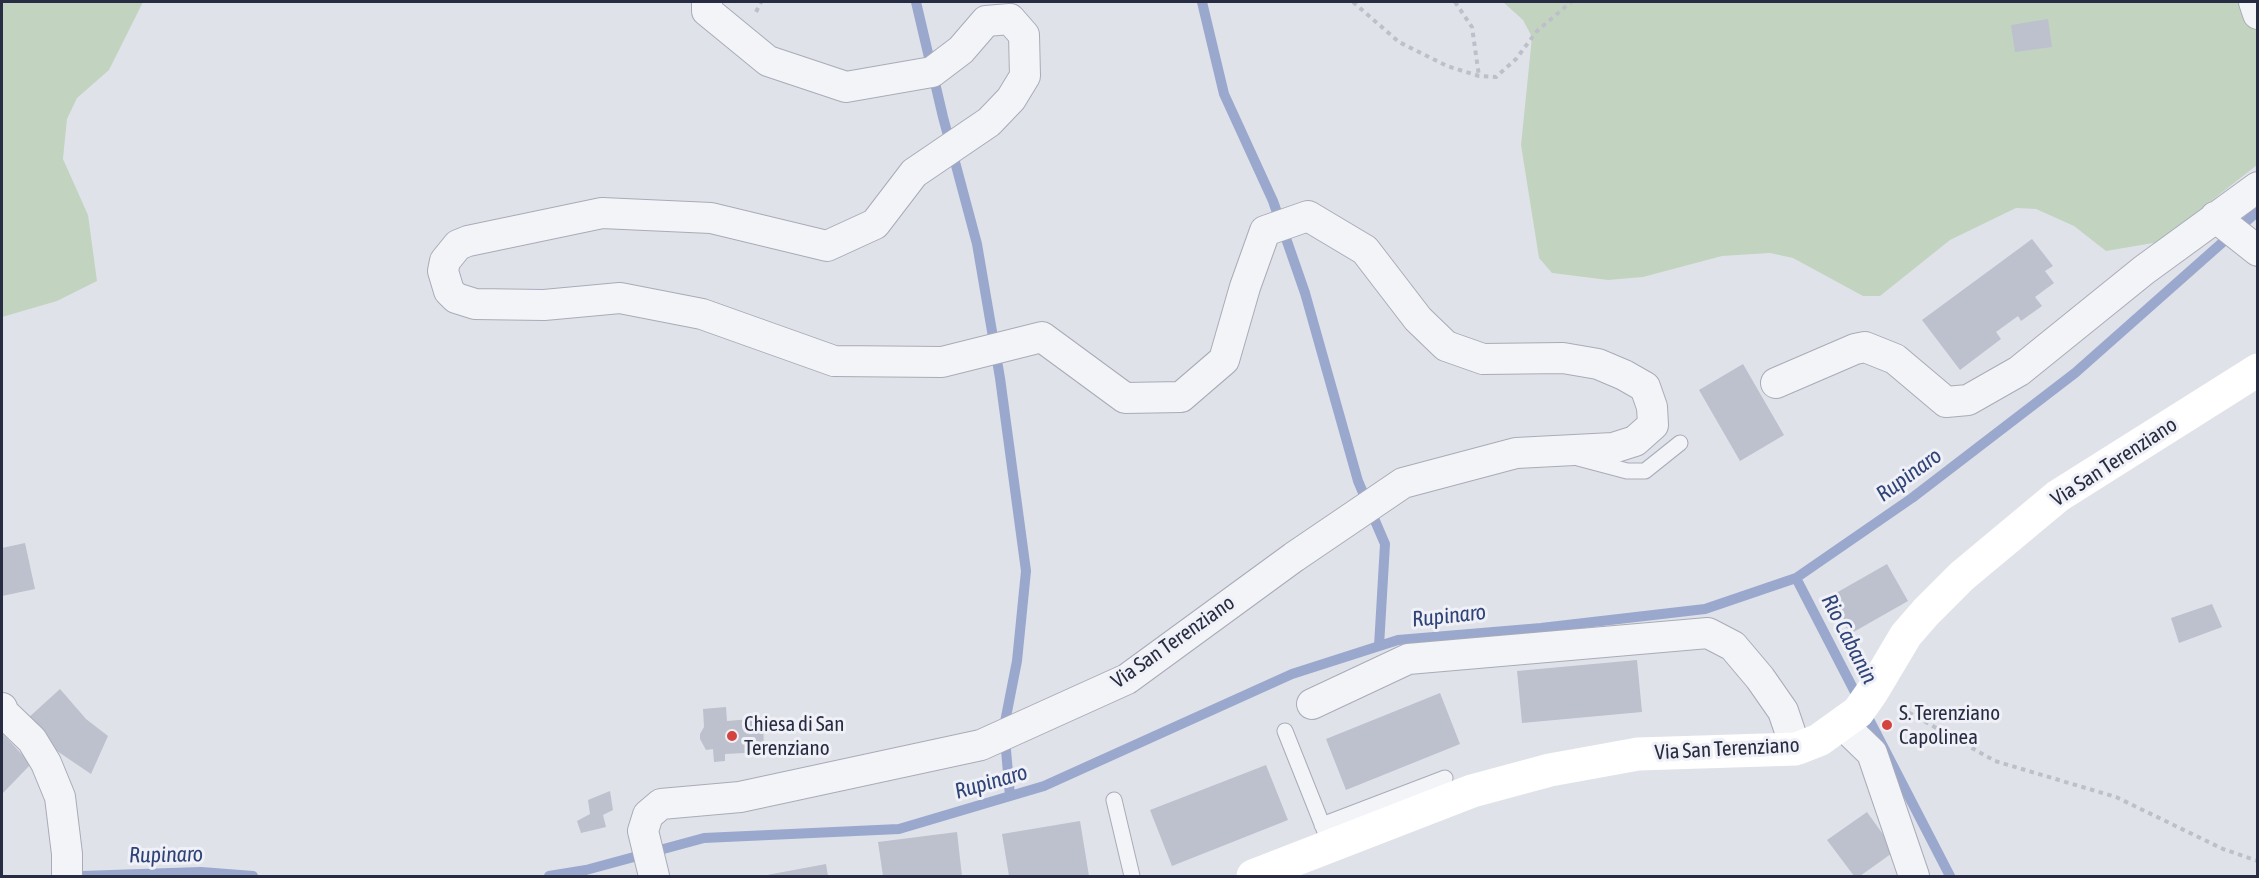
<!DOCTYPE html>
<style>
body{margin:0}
#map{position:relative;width:2259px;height:878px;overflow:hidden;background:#e0e2ea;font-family:"Asap Condensed",sans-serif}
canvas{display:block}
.frame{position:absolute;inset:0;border:3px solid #282c42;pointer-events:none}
</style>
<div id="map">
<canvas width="2259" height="878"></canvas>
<div class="frame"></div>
</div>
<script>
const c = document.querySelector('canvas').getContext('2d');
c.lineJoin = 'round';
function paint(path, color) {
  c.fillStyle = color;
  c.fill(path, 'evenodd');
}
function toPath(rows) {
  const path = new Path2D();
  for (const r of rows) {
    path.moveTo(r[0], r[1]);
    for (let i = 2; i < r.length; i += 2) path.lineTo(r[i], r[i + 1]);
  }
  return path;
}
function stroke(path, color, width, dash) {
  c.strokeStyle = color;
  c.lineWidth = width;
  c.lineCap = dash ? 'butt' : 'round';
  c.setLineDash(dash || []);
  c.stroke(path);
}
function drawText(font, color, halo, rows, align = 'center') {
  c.font = font + ' "Asap Condensed",sans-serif';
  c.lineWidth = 6;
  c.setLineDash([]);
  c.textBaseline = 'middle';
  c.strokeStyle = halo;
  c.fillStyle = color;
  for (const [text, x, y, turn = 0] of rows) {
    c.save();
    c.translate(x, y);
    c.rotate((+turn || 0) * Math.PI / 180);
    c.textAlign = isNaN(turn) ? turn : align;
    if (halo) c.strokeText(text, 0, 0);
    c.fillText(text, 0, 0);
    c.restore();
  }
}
paint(toPath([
 [2,2,143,2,109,70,77,98,67,119,63,159,88,215,97,281,57,301,2,317],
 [1503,2,2257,2,2257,165,2159,242,2106,251,2074,226,2036,209,2016,208,1950,240,1880,296,1863,296,1793,258,1770,253,1722,256,1643,277,1608,280,1552,273,1539,258,1521,145,1532,37,1523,20]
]), '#c2d4c0');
stroke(toPath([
 [916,2,943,117,977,244,1000,378,1026,571,1017,661,1004,727,1010,796],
 [1202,2,1224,94,1273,201,1305,293,1358,481,1385,544,1379,646],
 [1796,578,1950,876],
 [81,876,201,872,253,876],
 [549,876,586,870,704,838,899,829,1044,786,1292,674,1398,640,1541,628,1705,609,1796,578,1912,498,2075,373,2258,211]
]), '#99a8cc', 10);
paint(toPath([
 [2048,19,2052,47,2015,52,2011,25],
 [2032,239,2053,266,2045,271,2054,283,2035,297,2042,306,2021,321,2018,316,1996,332,2001,339,1960,370,1922,320],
 [1743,364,1784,435,1740,461,1699,390],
 [25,543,35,589,2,596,2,548],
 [1887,564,1908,601,1850,634,1829,597],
 [2212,604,2222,627,2179,643,2171,618],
 [1637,660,1642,712,1522,723,1517,671],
 [60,689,86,719,108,736,91,774,54,749,27,719],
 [1440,693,1460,744,1346,790,1326,739],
 [726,707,727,721,763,718,764,752,725,754,725,761,714,762,713,749,706,750,700,739,700,734,704,727,703,709],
 [2,733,31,764,2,794],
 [1266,765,1288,820,1172,866,1150,810],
 [610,791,613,810,603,815,606,827,581,833,577,821,590,814,588,800],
 [1867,812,1895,851,1860,876,1854,876,1827,840],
 [1080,821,1089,876,1009,876,1002,834],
 [957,832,962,876,883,876,878,842],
 [826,864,828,876,767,876,767,875]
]), '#bdc0cd');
const lane = toPath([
 [1578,458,1627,471,1645,471,1680,443],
 [1285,731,1326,834],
 [1114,800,1132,876],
 [1322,825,1445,778]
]);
const street = toPath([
 [2254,2,2258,14],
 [2215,217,2258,251],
 [1776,383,1855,349,1865,347,1895,359,1946,402,1968,400,2019,371,2144,270,2258,187],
 [1312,704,1408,659,1708,633,1733,646,1760,678,1783,711,1796,749],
 [2,708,4,713,32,740,46,763,60,797,67,854,67,876],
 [1842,724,1872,753,1914,876],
 [654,876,643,831,648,815,661,804,740,797,981,745,1127,679,1294,557,1403,483,1516,453,1613,448,1635,441,1653,425,1652,407,1645,387,1624,375,1598,364,1563,358,1483,359,1446,346,1418,319,1365,250,1308,216,1265,231,1245,287,1224,360,1181,397,1125,398,1042,337,942,362,834,361,702,314,620,298,544,305,475,304,456,298,449,291,443,271,445,261,458,245,468,241,602,213,711,218,827,246,875,224,914,173,989,122,1011,99,1025,76,1024,35,1010,19,986,21,961,50,932,72,846,87,768,61,707,11,707,2]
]);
stroke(lane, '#a9abb8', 17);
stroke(street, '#a9abb8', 32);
stroke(toPath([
 [1353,2,1399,42,1447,66,1479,76,1496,77,1516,59,1537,31,1571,2],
 [1455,2,1472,27,1479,76],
 [756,12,761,2],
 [1901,708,1995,761,2116,797,2223,849,2258,861]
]), '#bec0c9', 4, [4.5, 4.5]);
stroke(lane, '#f3f4f8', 15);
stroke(street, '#f3f4f8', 30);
stroke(toPath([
 [1253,876,1472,791,1550,770,1638,754,1796,749,1819,740,1858,712,1872,692,1906,635,1926,612,1962,576,2058,496,2258,370]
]), '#fff', 33);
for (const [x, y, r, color] of [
 [1887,725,6,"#d5433e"],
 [732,736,6,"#d5433e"]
]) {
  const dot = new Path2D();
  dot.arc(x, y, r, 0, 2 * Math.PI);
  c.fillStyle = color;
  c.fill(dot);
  stroke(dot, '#f0f1f7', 2);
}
drawText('21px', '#282c42', '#f0f1f7', [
 ["Via San Terenziano",2114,462,-33],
 ["Via San Terenziano",1173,642,-35],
 ["Via San Terenziano",1727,749,-3]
]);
drawText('21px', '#282c42', '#f0f1f7', [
 ["S. Terenziano",1899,713],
 ["Capolinea",1899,737],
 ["Chiesa di San",744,724],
 ["Terenziano",744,748]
], 'left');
drawText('italic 22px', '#2f4378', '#f0f1f7', [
 ["Rupinaro",1909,475,-36],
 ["Rupinaro",1449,616,-6],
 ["Rio Cabanin",1849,639,63],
 ["Rupinaro",991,782,-16],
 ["Rupinaro",166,855,-1]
]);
</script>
